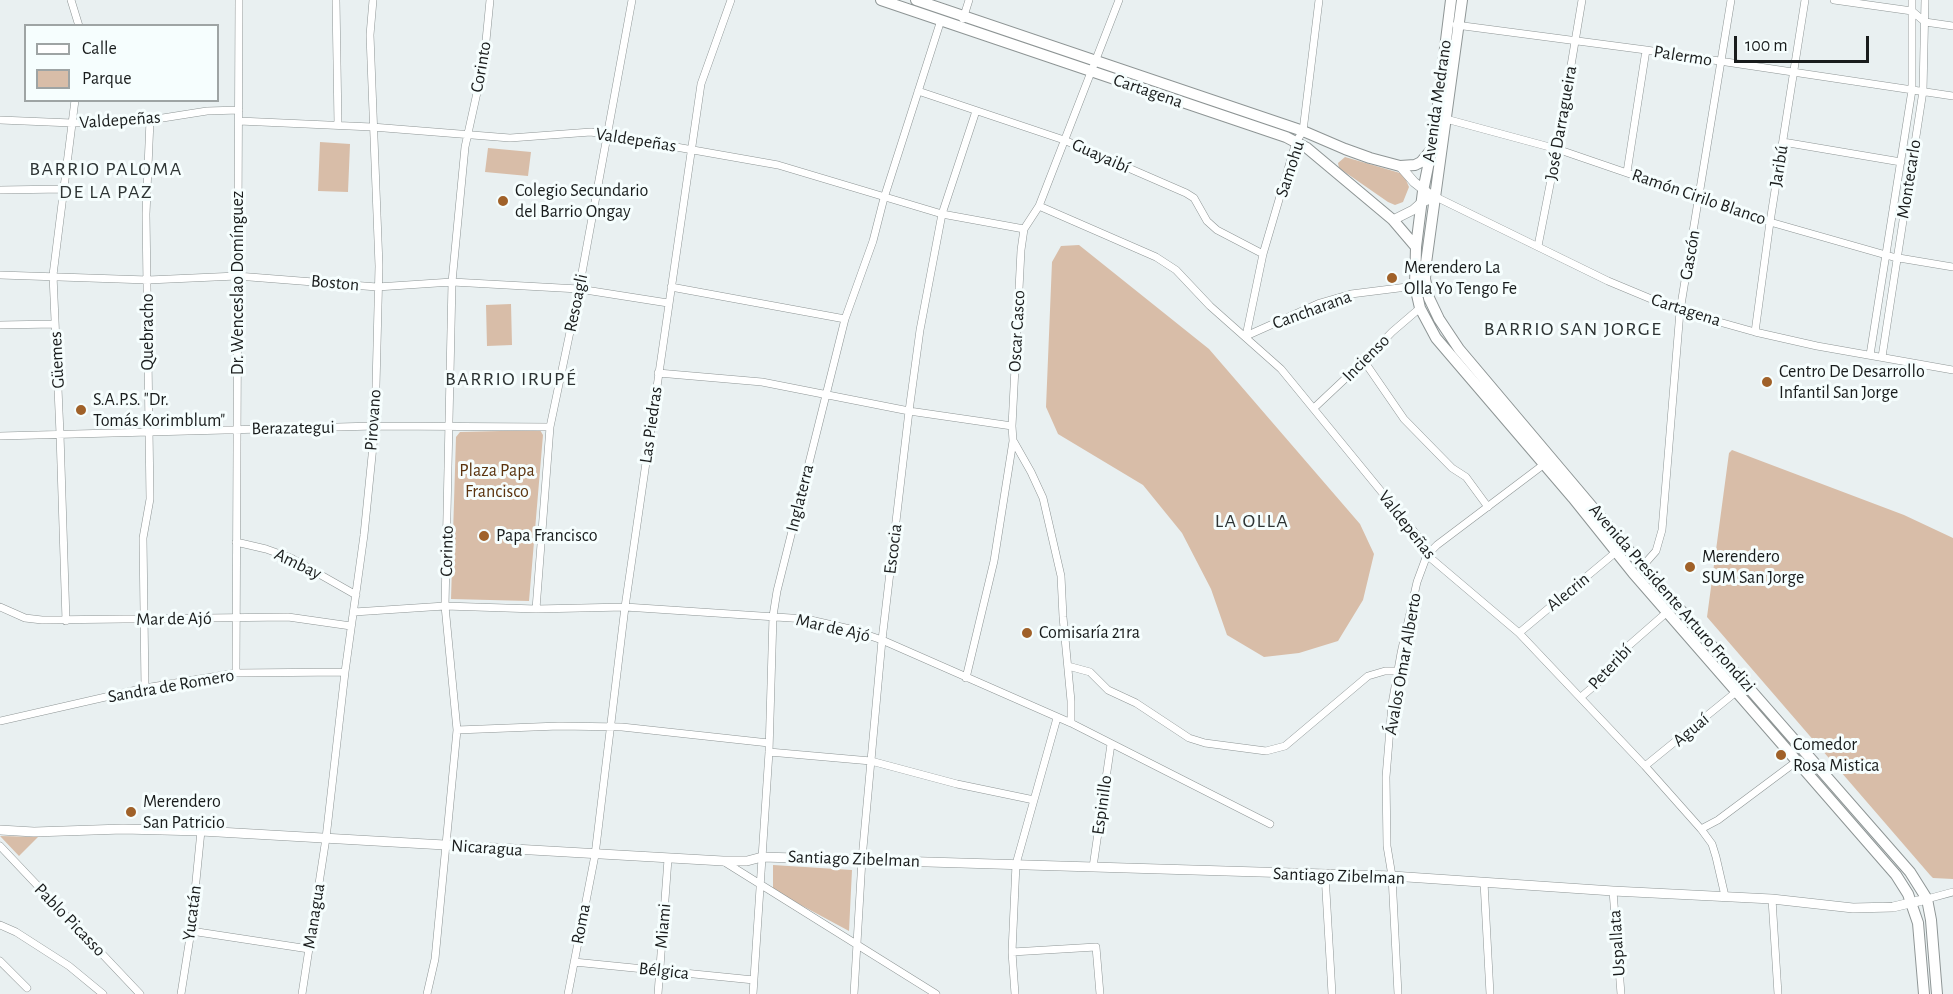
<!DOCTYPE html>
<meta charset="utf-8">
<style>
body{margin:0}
#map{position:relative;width:1953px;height:994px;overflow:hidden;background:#e9f0f1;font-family:"Alegreya Sans",sans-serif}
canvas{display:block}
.legend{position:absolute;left:24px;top:24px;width:195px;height:78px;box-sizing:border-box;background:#f6fefe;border:2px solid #9ea4a4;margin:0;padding:8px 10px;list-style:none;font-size:18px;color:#191c1c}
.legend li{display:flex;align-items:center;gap:12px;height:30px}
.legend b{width:30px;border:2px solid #9ea4a4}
.scale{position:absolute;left:1734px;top:36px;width:135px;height:27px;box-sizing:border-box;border:3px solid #191c1c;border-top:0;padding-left:8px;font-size:18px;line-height:21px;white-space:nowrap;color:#191c1c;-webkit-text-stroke:4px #f6fefe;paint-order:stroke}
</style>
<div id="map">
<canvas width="1953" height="994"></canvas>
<ul class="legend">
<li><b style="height:8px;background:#fff"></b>Calle</li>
<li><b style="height:16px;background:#d8bda8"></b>Parque</li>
</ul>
<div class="scale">100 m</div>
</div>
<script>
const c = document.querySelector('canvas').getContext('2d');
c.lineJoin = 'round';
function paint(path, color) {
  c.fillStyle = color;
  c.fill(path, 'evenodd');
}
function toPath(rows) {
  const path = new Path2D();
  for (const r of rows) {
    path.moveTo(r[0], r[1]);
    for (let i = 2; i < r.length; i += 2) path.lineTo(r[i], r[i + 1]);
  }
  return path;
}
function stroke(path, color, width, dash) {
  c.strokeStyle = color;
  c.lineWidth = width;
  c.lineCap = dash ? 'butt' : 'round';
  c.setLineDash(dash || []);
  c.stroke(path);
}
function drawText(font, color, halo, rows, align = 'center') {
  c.font = font + ' "Alegreya Sans",sans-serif';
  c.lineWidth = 6;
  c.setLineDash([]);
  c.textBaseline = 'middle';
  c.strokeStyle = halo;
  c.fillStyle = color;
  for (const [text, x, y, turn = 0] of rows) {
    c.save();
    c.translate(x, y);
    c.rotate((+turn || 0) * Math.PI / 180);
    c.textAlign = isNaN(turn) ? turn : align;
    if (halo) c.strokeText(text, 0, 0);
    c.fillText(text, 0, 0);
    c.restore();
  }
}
paint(toPath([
 [320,142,350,144,348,192,318,191],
 [488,148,531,152,528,176,485,172],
 [1345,157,1400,173,1406,180,1409,187,1403,202,1395,205,1388,202,1339,168,1338,163],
 [1079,245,1209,349,1360,524,1374,554,1363,600,1338,641,1299,653,1264,657,1227,635,1211,589,1182,533,1143,485,1058,434,1046,407,1052,262,1061,246],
 [511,304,512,345,487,346,486,305],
 [540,430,543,435,529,601,451,599,456,437,460,432],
 [1732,450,1904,515,1953,538,1953,879,1933,878,1930,875,1707,617,1729,453],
 [0,836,38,837,19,856],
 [773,865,852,870,849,931,773,890]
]), '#d8bda8');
const minor = toPath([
 [71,0,79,26],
 [336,0,338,125],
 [1834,0,1912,11,1925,22,1953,26],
 [963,19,969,0],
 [1456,25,1646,50,1953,96],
 [918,91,1064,140,1186,193,1194,198,1207,221,1217,230,1263,254],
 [1446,119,1557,149,1770,222,1893,257,1953,267],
 [0,120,72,123,119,122,150,120,207,111,239,110],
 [239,121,372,127,510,138,591,132,778,165,942,214,1024,229],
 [1783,142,1901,162],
 [1627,172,1646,50],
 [0,190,64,189],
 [1436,197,1608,281,1680,311,1755,332,1817,346,1953,370],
 [1039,206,1156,257,1176,270,1210,306,1281,369,1421,540,1427,555,1519,633,1645,766,1701,829,1712,844,1716,857,1725,896],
 [1538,246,1557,149,1582,0],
 [0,275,148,280,237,276,377,287,452,282,579,289,668,303],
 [671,287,845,319],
 [0,325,55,324],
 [1755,332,1770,222,1805,0],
 [1246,336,1263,254,1296,142,1303,131,1319,0],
 [1246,336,1320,303,1351,294,1415,286],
 [1870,355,1912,90,1912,0],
 [1882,357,1923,91,1925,0],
 [1364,361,1404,419,1452,468,1466,477,1488,507],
 [658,373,762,382,909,411,1012,426],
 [1314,408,1364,361,1392,332,1420,308],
 [0,436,375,426,550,427],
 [1014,442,1031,472,1043,498,1061,576,1063,617,1071,701,1071,723],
 [236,542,266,549,291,558,356,595],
 [1641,568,1656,551,1662,530,1680,311,1731,0],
 [0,607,25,618,42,620,288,617,351,626],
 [536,609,550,427,579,289,632,0],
 [354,612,445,606,536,609,625,607,806,619,850,629,882,640,1071,723,1270,824],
 [66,621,60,434,53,275,75,100],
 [1519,633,1616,552],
 [1068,666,1090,672,1108,690,1136,703,1189,738,1205,743,1266,751,1285,746,1368,676,1385,671,1398,671],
 [236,673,239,0],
 [966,678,994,561,1013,441,1012,426,1021,250,1024,229,1039,206,1119,0],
 [145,688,143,538,150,499,146,214,150,120],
 [1581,697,1601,680,1618,655,1666,613],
 [0,721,145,688,236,673,345,672],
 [457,730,559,726,622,727,769,743],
 [769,752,871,761,957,784,1034,800],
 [1645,766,1736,692],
 [1701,829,1718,820,1797,761],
 [0,846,140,994],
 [723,861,936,994],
 [1093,867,1111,744],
 [1325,874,1332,994],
 [1484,882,1490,994],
 [1613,891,1621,994],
 [1772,899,1778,994],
 [1927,899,1953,892],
 [0,925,16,932,69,966,103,994],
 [191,931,309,949],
 [1012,952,1096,947,1100,994],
 [0,961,27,988],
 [574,962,754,980],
 [181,994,191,931,201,831],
 [302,994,326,838,345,672,364,535,375,426,379,266,370,35,373,0],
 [427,994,435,959,457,730,445,606,452,282,465,147,484,61,490,0],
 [568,994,595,855,625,607,701,84,731,0],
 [658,994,668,859],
 [753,994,769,752,773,616,777,591,845,319,873,241,884,198,941,20],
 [854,994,862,859,882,640,909,411,920,330,942,214,976,111],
 [1015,994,1012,952,1016,864,1057,718],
 [1398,994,1392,876,1387,846,1386,777,1392,704,1401,653,1417,582,1427,555,1437,545,1543,465]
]);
const tertiary = toPath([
 [1400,166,1414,182,1428,193],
 [1393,220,1413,210,1422,202,1436,197],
 [0,830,34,832,123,829,201,831,723,861,747,861,762,857,1392,876,1613,891,1772,899,1853,908,1893,907,1927,899]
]);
const secondary = toPath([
 [881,0,1286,137,1307,148,1393,220,1416,247],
 [916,0,1303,131,1345,149,1370,158,1400,166,1415,165,1421,162,1431,150],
 [1451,0,1434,137,1423,191,1416,247,1415,286,1420,308,1436,338,1573,498,1633,573,1896,875,1908,894,1918,923,1924,994],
 [1462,0,1426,263,1425,279,1429,298,1439,319,1459,349,1643,567,1910,872,1927,899,1931,920,1937,994]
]);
stroke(minor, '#8e9595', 8);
stroke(tertiary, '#8e9595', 10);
stroke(secondary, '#8e9595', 12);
stroke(minor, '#fff', 7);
stroke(tertiary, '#fff', 9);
stroke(secondary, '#fff', 10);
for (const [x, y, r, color] of [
 [503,201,6,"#a06129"],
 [1392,278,6,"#a06129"],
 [1767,382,6,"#a06129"],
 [81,410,6,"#a06129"],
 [484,536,6,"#a06129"],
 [1690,567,6,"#a06129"],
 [1027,633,6,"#a06129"],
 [1781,755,6,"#a06129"],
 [131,812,6,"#a06129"]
]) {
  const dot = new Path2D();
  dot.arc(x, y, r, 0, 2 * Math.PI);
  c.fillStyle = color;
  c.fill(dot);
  stroke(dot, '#f6fefe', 2);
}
drawText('18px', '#191c1c', '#f6fefe', [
 ["Palermo",1683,56,9],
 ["Corinto",481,67,-80],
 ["Cartagena",1148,91,19],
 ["Avenida Medrano",1437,101,-82],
 ["Valdepeñas",120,120,-4],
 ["José Darragueira",1561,123,-80],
 ["Valdepeñas",636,140,9],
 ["Guayaibí",1101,156,24],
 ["Jaribú",1779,166,-81],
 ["Samohu",1290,169,-72],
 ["Montecarlo",1909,179,-81],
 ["Ramón Cirilo Blanco",1699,197,19],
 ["Gascón",1690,255,-80],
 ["Dr. Wenceslao Domínguez",238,283,-90],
 ["Boston",335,283,5],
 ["Resoagli",576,303,-78],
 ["Cancharana",1312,310,-20],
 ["Cartagena",1686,310,18],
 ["Oscar Casco",1017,331,-87],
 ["Quebracho",148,332,-90],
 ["Incienso",1366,358,-45],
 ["Güemes",57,360,-93],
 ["Pirovano",373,420,-86],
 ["Las Piedras",651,425,-82],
 ["Berazategui",293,428,-1],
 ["Inglaterra",800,498,-76],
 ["Valdepeñas",1407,525,52],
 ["Escocia",893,549,-83],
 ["Corinto",447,551,-89],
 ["Ambay",298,564,26],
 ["Alecrin",1568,592,-39],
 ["Avenida Presidente Arturo Frondizi",1672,598,49],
 ["Mar de Ajó",174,619,-1],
 ["Mar de Ajó",833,628,13],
 ["Ávalos Omar Alberto",1403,664,-80],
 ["Peteribí",1610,667,-47],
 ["Sandra de Romero",171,686,-10],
 ["Aguaí",1691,730,-40],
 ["Espinillo",1102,805,-82],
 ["Nicaragua",487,848,4],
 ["Santiago Zibelman",854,859,2],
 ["Santiago Zibelman",1339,876,2],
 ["Yucatán",192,913,-83],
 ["Managua",314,916,-81],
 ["Pablo Picasso",70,920,46],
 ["Roma",581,924,-79],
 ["Miami",663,926,-85],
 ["Uspallata",1617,943,-94],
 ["Bélgica",664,971,6]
]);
drawText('18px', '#191c1c', '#f6fefe', [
 ["Colegio Secundario",515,191],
 ["del Barrio Ongay",515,212],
 ["Merendero La",1404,268],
 ["Olla Yo Tengo Fe",1404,289],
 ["Centro De Desarrollo",1779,372],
 ["Infantil San Jorge",1779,393],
 ["S.A.P.S. \"Dr.",93,400],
 ["Tomás Korimblum\"",93,421],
 ["Papa Francisco",496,536],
 ["Merendero",1702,557],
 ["SUM San Jorge",1702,578],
 ["Comisaría 21ra",1039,633],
 ["Comedor",1793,745],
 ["Rosa Mistica",1793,766],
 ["Merendero",143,802],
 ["San Patricio",143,823]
], 'left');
drawText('18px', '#5b330e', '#f6fefe', [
 ["Plaza Papa",497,471],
 ["Francisco",497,492]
]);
c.letterSpacing = '1.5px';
drawText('20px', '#2e3434', '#f6fefe', [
 ["BARRIO PALOMA",106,169],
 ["DE LA PAZ",106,192],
 ["BARRIO SAN JORGE",1573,329],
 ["BARRIO IRUPÉ",511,379],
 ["LA OLLA",1252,521]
]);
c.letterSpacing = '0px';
</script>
